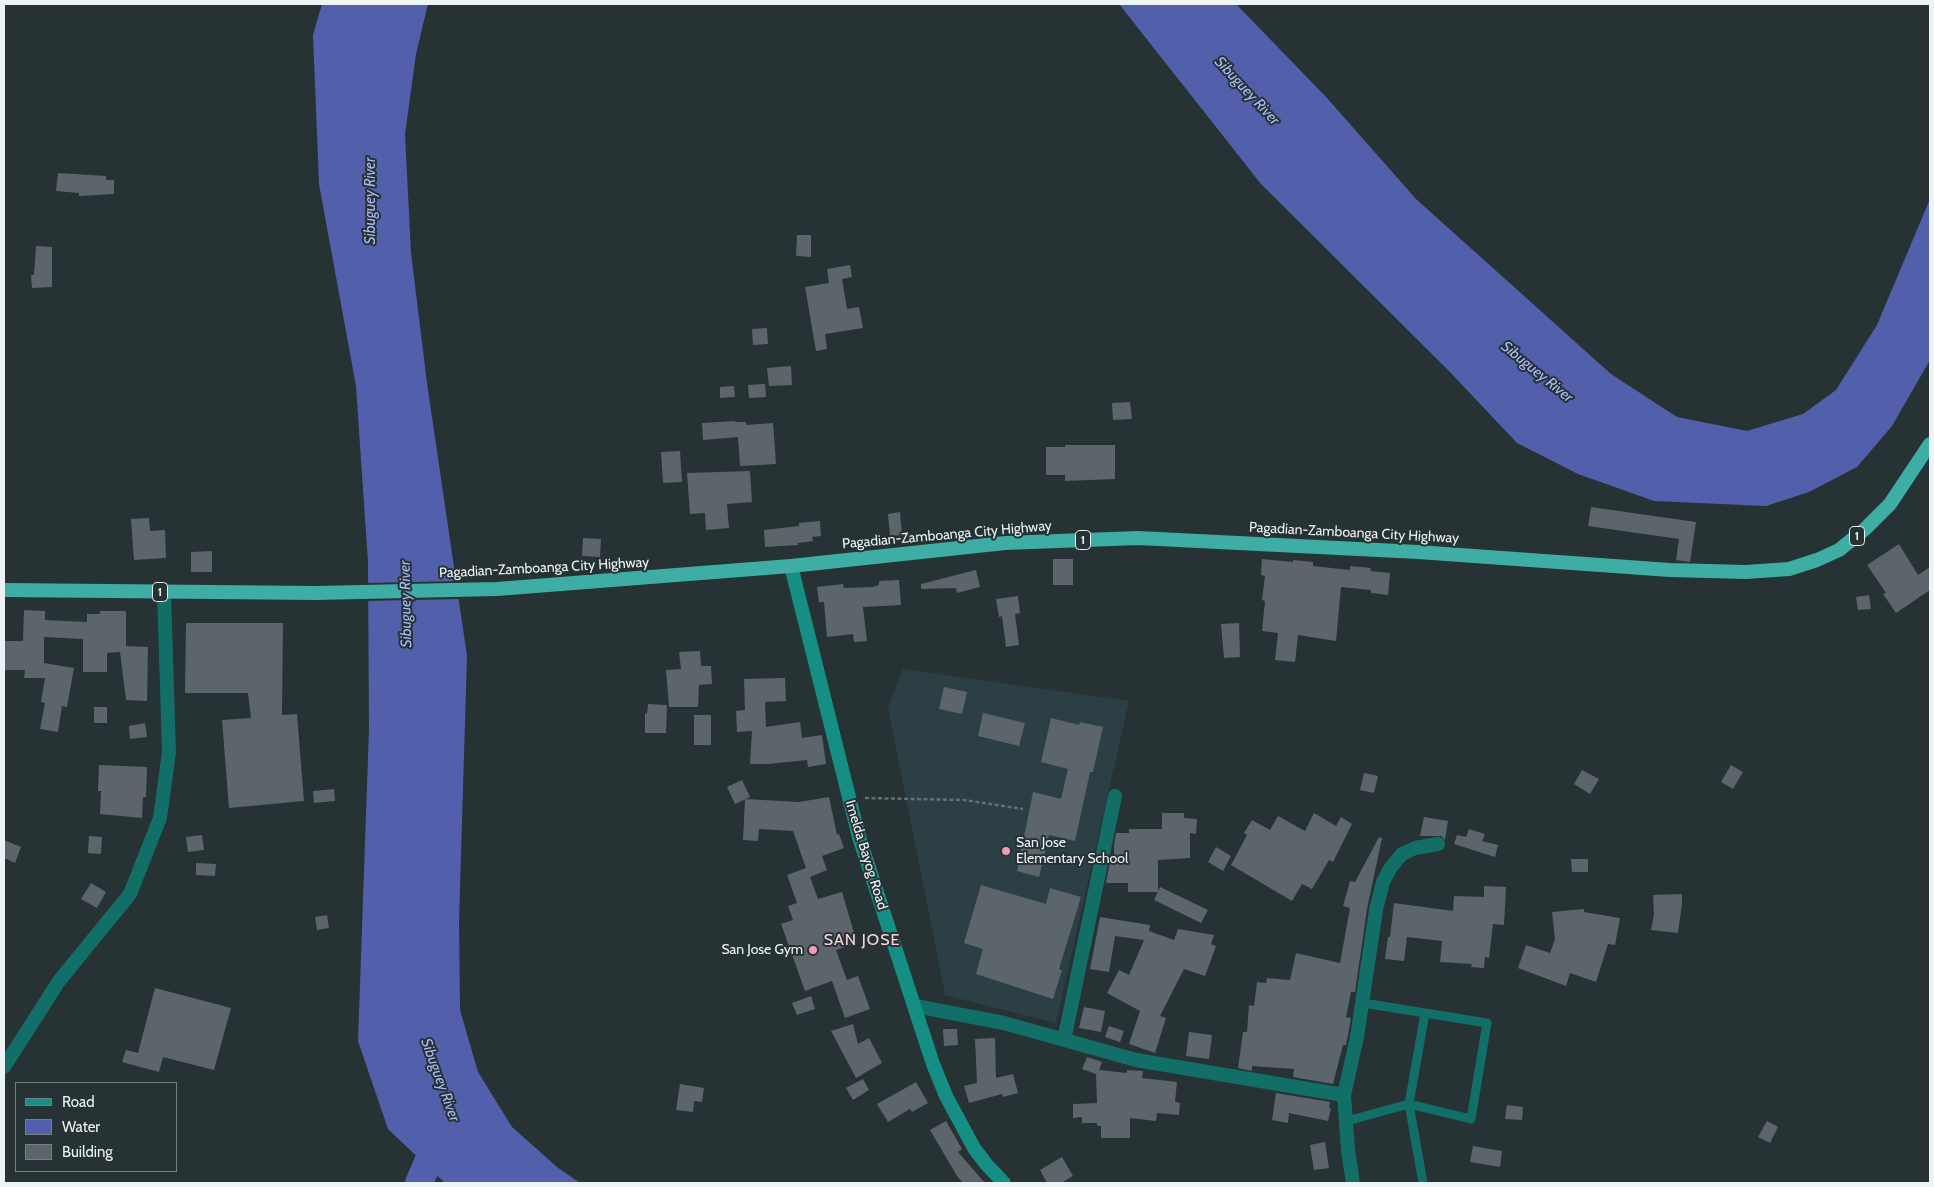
<!DOCTYPE html>
<style>
body{margin:0}
#map{position:relative;width:1934px;height:1187px;overflow:hidden;background:#263234;font-family:Cabin,sans-serif}
canvas{display:block}
.frame{position:absolute;inset:0;border:5px solid #edf4f6;pointer-events:none}
.legend{position:absolute;left:15px;top:1082px;width:162px;height:90px;box-sizing:border-box;background:#263234;border:1px solid #768082;margin:0;padding:6px 9px;list-style:none;font-size:15px;color:#edf4f6}
.legend li{display:flex;align-items:center;gap:10px;height:25px}
.legend b{width:25px;border:1px solid #768082}
</style>
<div id="map">
<canvas width="1934" height="1187"></canvas>
<div class="frame"></div>
<ul class="legend">
<li><b style="height:6px;background:#158e84"></b>Road</li>
<li><b style="height:14px;background:#5260ab"></b>Water</li>
<li><b style="height:14px;background:#5c656c"></b>Building</li>
</ul>
</div>
<script>
const c = document.querySelector('canvas').getContext('2d');
c.lineJoin = 'round';
function paint(path, color) {
  c.fillStyle = color;
  c.fill(path, 'evenodd');
}
function toPath(rows) {
  const path = new Path2D();
  for (const r of rows) {
    path.moveTo(r[0], r[1]);
    for (let i = 2; i < r.length; i += 2) path.lineTo(r[i], r[i + 1]);
  }
  return path;
}
function stroke(path, color, width, dash) {
  c.strokeStyle = color;
  c.lineWidth = width;
  c.lineCap = dash ? 'butt' : 'round';
  c.setLineDash(dash || []);
  c.stroke(path);
}
function drawText(font, color, halo, rows, align = 'center') {
  c.font = font + ' Cabin,sans-serif';
  c.lineWidth = 4;
  c.setLineDash([]);
  c.textBaseline = 'middle';
  c.strokeStyle = halo;
  c.fillStyle = color;
  for (const [text, x, y, turn = 0] of rows) {
    c.save();
    c.translate(x, y);
    c.rotate((+turn || 0) * Math.PI / 180);
    c.textAlign = isNaN(turn) ? turn : align;
    if (halo) c.strokeText(text, 0, 0);
    c.fillText(text, 0, 0);
    c.restore();
  }
}
paint(toPath([
 [903,669,1129,701,1056,1023,945,995,888,707]
]), '#2c3f44');
paint(toPath([
 [322,4,428,4,416,54,405,134,411,253,427,383,467,656,459,921,460,1010,478,1072,512,1127,557,1167,580,1183,445,1183,388,1129,358,1041,369,729,368,562,356,386,319,184,313,35],
 [1119,4,1236,4,1327,98,1416,199,1611,374,1677,417,1747,431,1803,414,1836,390,1877,325,1930,199,1930,360,1892,426,1857,467,1809,492,1766,506,1654,501,1578,474,1517,443,1448,370,1261,184]
]), '#5260ab');
paint(toPath([
 [458,581,461,599,365,601,365,583]
]), '#263234');
stroke(toPath([
 [419,1183,441,1132]
]), '#5260ab', 28);
paint(toPath([
 [58,173,106,176,106,180,114,180,114,194,79,196,79,193,56,191],
 [797,235,811,235,811,257,796,256],
 [36,246,52,247,52,287,32,288,31,275,34,275],
 [850,265,852,277,842,279,847,309,859,307,863,328,825,334,827,349,816,351,805,287,829,283,827,269],
 [767,328,768,344,753,345,752,329],
 [791,366,792,385,769,386,767,368],
 [765,384,766,397,749,398,748,385],
 [734,386,735,397,720,398,720,387],
 [1130,402,1132,419,1113,420,1112,403],
 [735,421,735,422,746,422,746,425,773,423,776,464,740,466,738,437,703,440,702,423],
 [1065,445,1115,445,1115,479,1065,481,1065,475,1046,475,1046,447,1065,447],
 [680,451,682,482,663,483,661,452],
 [750,471,752,502,727,504,729,528,706,530,705,513,690,514,687,473],
 [1591,507,1696,522,1690,562,1676,560,1679,539,1588,526],
 [900,512,902,535,890,536,888,514],
 [149,518,150,531,165,530,166,558,134,560,131,519],
 [820,521,821,536,812,537,813,541,798,543,798,545,765,547,764,530,799,526,799,523],
 [583,538,601,539,600,557,582,556],
 [1899,544,1918,575,1930,567,1930,590,1896,613,1883,594,1886,593,1867,565],
 [212,551,212,572,191,572,191,552],
 [1053,559,1073,559,1073,585,1053,585],
 [1262,559,1293,562,1293,560,1313,562,1313,566,1350,570,1350,566,1371,568,1370,571,1390,573,1388,595,1371,593,1371,590,1341,587,1336,641,1298,635,1295,662,1275,660,1278,633,1262,631,1265,601,1262,600,1265,576,1261,575],
 [976,570,980,587,957,593,956,588,921,589,921,584],
 [899,580,901,605,863,607,867,641,854,642,853,634,827,637,824,602,819,602,817,587,843,584,844,588,873,587,879,585,879,581],
 [1869,595,1871,609,1858,610,1856,597],
 [1018,596,1020,613,1015,614,1019,645,1006,647,1002,616,999,617,996,599],
 [24,610,45,611,45,620,87,622,87,614,100,614,100,611,126,611,126,646,148,647,147,701,126,700,120,652,107,653,107,672,83,672,83,639,44,637,44,663,74,668,67,707,62,706,58,732,40,729,45,703,41,702,45,678,24,678,25,670,4,670,4,641,23,641],
 [186,623,283,623,282,715,297,714,304,801,229,808,222,720,251,718,248,693,185,693],
 [1239,623,1240,657,1224,658,1221,624],
 [700,651,701,666,711,666,712,684,699,685,698,707,669,707,666,670,681,669,679,652],
 [785,678,786,701,765,702,766,727,800,722,802,738,822,735,826,764,808,767,807,760,768,764,750,764,752,731,737,732,736,711,745,710,744,679],
 [944,687,967,692,962,714,939,709],
 [648,704,667,705,666,733,645,733,645,713,647,714],
 [94,707,107,707,107,723,94,723],
 [983,713,1025,723,1019,746,978,736],
 [694,715,711,715,711,745,694,745],
 [1051,718,1079,725,1080,722,1103,727,1093,772,1090,772,1075,841,1049,835,1039,877,1017,871,1033,792,1061,799,1068,769,1041,762],
 [145,723,147,737,130,739,129,726],
 [99,765,147,767,146,797,143,797,142,818,100,814,101,791,98,791],
 [1731,765,1743,772,1733,789,1721,782],
 [1582,770,1599,779,1590,794,1574,784],
 [1364,773,1378,776,1374,793,1360,790],
 [742,780,750,797,735,804,727,787],
 [334,789,335,801,314,803,313,791],
 [829,797,837,835,839,834,844,848,822,856,827,870,810,877,818,899,842,892,857,943,836,950,847,980,858,976,870,1009,845,1018,832,981,805,991,781,924,793,920,788,906,797,903,787,875,806,868,793,831,759,829,758,841,743,840,745,799,799,802],
 [1162,813,1184,813,1184,818,1197,819,1196,834,1190,833,1190,858,1158,860,1158,892,1128,892,1128,883,1106,883,1110,862,1114,862,1114,845,1116,833,1129,833,1129,829,1162,829],
 [1314,813,1336,826,1341,817,1352,824,1333,862,1329,860,1312,889,1302,884,1292,901,1231,865,1247,835,1244,833,1252,820,1270,830,1278,816,1305,831],
 [1424,817,1448,821,1445,840,1441,836,1420,836],
 [1469,829,1485,834,1482,841,1498,845,1495,857,1454,844,1457,835,1466,837],
 [202,835,204,850,188,852,186,837],
 [89,836,102,837,101,854,88,853],
 [1379,837,1382,838,1367,909,1355,992,1351,992,1346,1017,1351,1018,1348,1035,1346,1045,1343,1045,1333,1084,1293,1077,1294,1069,1252,1066,1252,1071,1238,1068,1243,1032,1247,1032,1249,1005,1254,1006,1257,982,1266,983,1267,978,1290,980,1296,953,1340,963,1350,908,1343,906,1350,881,1355,882],
 [4,840,21,847,15,863,4,858],
 [1216,847,1231,856,1223,871,1208,862],
 [1571,859,1588,859,1588,872,1572,872],
 [196,863,216,864,215,876,196,875],
 [91,883,106,892,97,908,81,899],
 [981,885,1046,904,1050,888,1081,897,1059,969,1062,970,1053,999,976,974,983,949,964,943],
 [1484,886,1506,887,1504,925,1493,924,1489,958,1485,957,1484,968,1471,967,1472,964,1440,962,1442,941,1407,937,1404,961,1385,959,1388,937,1390,937,1394,903,1453,911,1454,896,1484,897],
 [1160,887,1208,910,1201,923,1154,900],
 [1682,894,1682,904,1678,933,1651,930,1654,915,1653,895],
 [1584,909,1584,912,1620,918,1615,945,1608,944,1596,982,1570,973,1566,986,1518,968,1526,945,1550,953,1555,939,1552,912],
 [327,915,329,928,317,930,315,917],
 [1100,917,1150,925,1149,931,1174,940,1178,929,1214,935,1211,944,1216,946,1205,976,1184,969,1160,1016,1166,1018,1155,1053,1129,1044,1140,1011,1107,993,1119,970,1129,975,1144,940,1115,936,1109,972,1090,969],
 [155,988,231,1008,214,1070,163,1057,159,1072,122,1062,126,1050,138,1053],
 [811,996,815,1009,797,1015,792,1003],
 [1084,1007,1105,1011,1101,1032,1079,1028],
 [853,1024,858,1044,869,1038,882,1063,856,1078,831,1031],
 [1109,1026,1124,1031,1120,1042,1105,1037],
 [943,1029,957,1029,958,1045,944,1046],
 [1189,1032,1212,1035,1209,1059,1186,1056],
 [995,1038,996,1078,1013,1074,1018,1093,1003,1097,1002,1094,969,1103,964,1086,977,1083,975,1039],
 [1087,1057,1102,1062,1099,1070,1127,1073,1127,1070,1143,1071,1142,1078,1177,1082,1175,1102,1180,1103,1179,1115,1157,1113,1156,1121,1130,1118,1130,1138,1101,1138,1101,1126,1097,1126,1097,1123,1082,1123,1082,1117,1073,1118,1073,1104,1097,1103,1096,1074,1082,1069],
 [863,1079,869,1090,853,1100,846,1088],
 [916,1082,928,1103,912,1112,910,1109,888,1122,877,1104],
 [680,1084,704,1088,702,1102,694,1101,693,1112,676,1110],
 [1276,1093,1330,1102,1329,1108,1331,1108,1328,1121,1289,1113,1288,1123,1272,1120],
 [1507,1105,1523,1107,1522,1120,1505,1119],
 [946,1121,962,1149,958,1152,985,1183,963,1183,957,1176,930,1130],
 [1767,1121,1778,1127,1770,1143,1758,1137],
 [1325,1142,1329,1168,1314,1170,1310,1145],
 [1473,1146,1502,1151,1500,1167,1470,1162],
 [1062,1157,1073,1176,1061,1183,1047,1183,1040,1170]
]), '#5c656c');
stroke(toPath([
 [865,798,964,800,1023,809]
]), '#667072', 2.5, [4, 2.5]);
stroke(toPath([
 [1347,1121,1409,1104,1471,1119,1487,1023,1363,1003],
 [1423,1183,1409,1104,1425,1013]
]), '#126f68', 9);
stroke(toPath([
 [915,1006,1004,1023,1136,1060,1344,1095],
 [1064,1040,1115,796],
 [4,1067,59,981,130,894,160,818,169,752,164,592],
 [1353,1183,1348,1150,1344,1095,1357,1037,1376,910,1383,882,1391,867,1402,854,1415,848,1438,844]
]), '#126f68', 14);
stroke(toPath([
 [791,566,859,837,933,1064,946,1096,974,1148,986,1164,1004,1183]
]), '#158e84', 14);
stroke(toPath([
 [4,590,316,593,497,589,791,566,1005,543,1138,538,1418,552,1670,570,1746,572,1789,569,1817,560,1839,550,1865,529,1890,504,1930,444]
]), '#3eada3', 14);
for (const [x, y, r, color] of [
 [1006,851,5,"#f19ab4"],
 [813,950,5,"#f19ab4"]
]) {
  const dot = new Path2D();
  dot.arc(x, y, r, 0, 2 * Math.PI);
  c.fillStyle = color;
  c.fill(dot);
  stroke(dot, '#263234', 2);
}
for (const [x, y, w] of [
 [1857,536,15],
 [1083,540,15],
 [160,592,15]
]) {
  const box = new Path2D();
  box.roundRect(x - w / 2, y - 9.5, w, 19, 4);
  c.fillStyle = '#263234';
  c.fill(box);
  stroke(box, '#edf4f6', 1);
}
drawText('bold 12px', '#edf4f6', null, [
 ["1",1857,536],
 ["1",1083,540],
 ["1",160,592]
]);
drawText('14px', '#edf4f6', '#263234', [
 ["Pagadian-Zamboanga City Highway",1354,533,3],
 ["Pagadian-Zamboanga City Highway",947,535,-5],
 ["Pagadian-Zamboanga City Highway",544,568,-3],
 ["Imelda Bayog Road",866,855,73]
]);
drawText('14px', '#edf4f6', '#263234', [
 ["San Jose",1016,843],
 ["Elementary School",1016,859],
 ["San Jose Gym",803,950,"right"]
], 'left');
drawText('italic 15px', '#acbbf9', '#263234', [
 ["Sibuguey River",1247,91,47],
 ["Sibuguey River",371,201,-90],
 ["Sibuguey River",1537,372,39],
 ["Sibuguey River",406,604,-91],
 ["Sibuguey River",440,1080,70]
]);
c.letterSpacing = '1px';
drawText('16px', '#f9d6df', '#263234', [
 ["SAN JOSE",862,940]
]);
c.letterSpacing = '0px';
</script>
